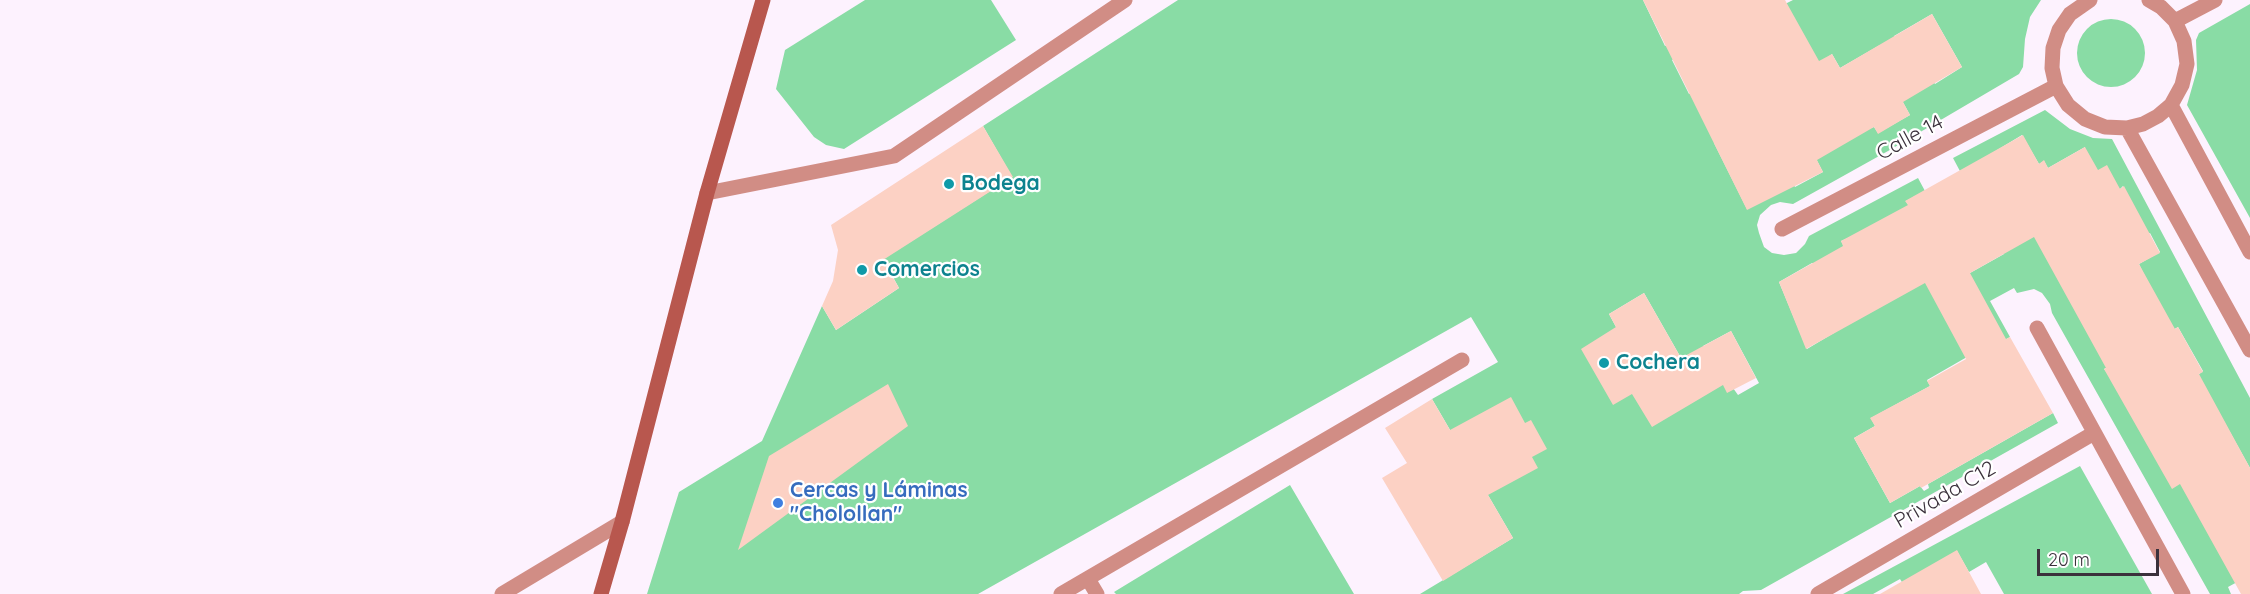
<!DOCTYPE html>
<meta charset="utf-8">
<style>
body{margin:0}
#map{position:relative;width:2250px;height:594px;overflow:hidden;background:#fdf2fe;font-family:Quicksand,sans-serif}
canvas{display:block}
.scale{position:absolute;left:2037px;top:549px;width:122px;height:27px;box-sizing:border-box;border:3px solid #3b313c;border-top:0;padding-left:8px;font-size:18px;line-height:21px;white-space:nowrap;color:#3b313c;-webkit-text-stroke:4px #fff;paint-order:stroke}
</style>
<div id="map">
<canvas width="2250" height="594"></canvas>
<div class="scale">20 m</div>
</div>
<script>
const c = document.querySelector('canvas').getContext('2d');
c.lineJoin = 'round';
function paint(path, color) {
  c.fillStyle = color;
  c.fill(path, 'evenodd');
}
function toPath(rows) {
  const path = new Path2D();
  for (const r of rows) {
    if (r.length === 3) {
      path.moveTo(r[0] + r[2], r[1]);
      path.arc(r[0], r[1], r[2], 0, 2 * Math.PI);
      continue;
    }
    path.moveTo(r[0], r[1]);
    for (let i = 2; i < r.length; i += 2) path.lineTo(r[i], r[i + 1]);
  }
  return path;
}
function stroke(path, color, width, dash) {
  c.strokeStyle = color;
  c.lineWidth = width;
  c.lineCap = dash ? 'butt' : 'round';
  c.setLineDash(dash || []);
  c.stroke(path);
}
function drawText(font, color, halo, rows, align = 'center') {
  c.font = font + ' Quicksand,sans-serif';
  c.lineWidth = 4.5;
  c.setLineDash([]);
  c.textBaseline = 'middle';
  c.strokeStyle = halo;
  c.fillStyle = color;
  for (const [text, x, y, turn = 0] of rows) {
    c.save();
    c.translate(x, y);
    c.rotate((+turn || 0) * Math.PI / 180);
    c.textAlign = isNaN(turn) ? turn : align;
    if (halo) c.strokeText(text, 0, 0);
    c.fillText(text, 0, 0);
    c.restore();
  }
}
paint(toPath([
 [865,0,991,0,1016,40,844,149,826,145,814,137,776,89,785,50],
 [1178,0,1643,0,1665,46,1725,15,1787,3,1793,0,2041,0,2030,17,2025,39,2023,67,2019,74,1888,151,1793,204,1780,202,1771,205,1760,215,1757,225,1759,233,1764,247,1772,253,1784,255,1796,253,1805,244,1809,236,1918,178,1925,191,1906,201,1911,210,1841,241,1854,266,1812,263,1779,282,1807,349,1862,316,1896,282,1970,273,2004,254,1953,158,2045,110,2070,129,2093,138,2112,139,2250,398,2250,468,2198,375,2203,371,2178,327,2171,331,2139,264,2160,252,2150,233,2135,241,2123,186,2120,189,2083,178,2085,147,2048,168,2044,161,2039,164,2022,135,1989,155,2130,354,2104,369,2189,478,2250,575,2228,587,2231,594,2210,594,2052,313,2050,304,2042,293,2034,289,2017,293,2014,288,1990,301,2010,337,2003,341,2000,338,1927,380,1930,386,1871,418,1875,426,1854,438,1890,503,1920,486,1924,491,1929,488,1928,484,2053,413,2058,423,1761,590,1743,591,1739,594,1420,594,1513,538,1432,399,1498,362,1471,317,978,594,647,594,679,492,762,441,822,306,836,330,899,288,883,259,1012,177,983,126],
 [1932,14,1962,67,1935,84,1927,71,1917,77,1894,36],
 [1880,45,1899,95,1910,115,1878,133,1874,127,1808,144,1823,172,1795,187,1786,170,1747,209,1714,143,1832,54,1840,68],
 [1688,52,1705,85,1689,94,1672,60],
 [1644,293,1685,365,1632,394,1616,327,1609,314],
 [1731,331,1759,383,1738,395,1703,346],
 [2250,4,2250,218,2187,105,2197,70,2196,40,2199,33],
 [2111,53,34],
 [2080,466,2152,594,2004,594,1986,562,1969,572,1957,551,1905,587,1900,579,1873,594,1843,594],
 [1290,485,1354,594,1116,594,1114,592]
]), '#89dca5');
paint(toPath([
 [1643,0,1785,0,1819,61,1832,54,1840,68,1932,14,1962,67,1903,102,1910,115,1878,134,1874,127,1817,160,1823,172,1747,210],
 [983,126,1013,177,883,260,899,288,836,330,822,306,833,281,838,250,831,225],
 [2023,135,2039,164,2044,160,2048,168,2085,147,2098,170,2107,165,2120,189,2124,186,2160,253,2139,264,2175,329,2178,327,2203,372,2199,374,2250,468,2250,594,2241,594,2180,484,2172,489,2104,369,2106,368,2034,237,1970,273,2006,339,2010,337,2053,413,1921,488,1920,486,1890,503,1854,438,1875,426,1870,418,1930,386,1927,381,1966,359,1925,283,1806,349,1779,282,1843,246,1841,241,1908,205,1905,201],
 [1644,293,1681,358,1731,331,1756,378,1727,393,1723,385,1652,427,1632,394,1613,405,1581,349,1616,327,1609,314],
 [888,384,908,426,738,550,769,456],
 [1511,397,1525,423,1531,420,1547,449,1532,457,1538,468,1488,495,1513,538,1443,581,1382,478,1407,463,1385,428,1432,399,1450,430],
 [1957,550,1981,594,1880,594]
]), '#fcd1c4');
stroke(toPath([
 [2090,0,2070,14,2059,30,2053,48,2052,68,2056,86,2068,105,2085,119,2105,127,2127,128,2143,124,2158,116,2171,105,2182,85,2187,64,2184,41,2175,21,2161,7,2149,0],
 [2175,21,2215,0],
 [2171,105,2250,252],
 [2127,128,2250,350],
 [707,193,894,156,1125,0],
 [1782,229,2056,86],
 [2037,328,2183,594],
 [1088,579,1097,594],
 [502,594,622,522],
 [1061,594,1462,360],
 [1818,594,2094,433]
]), '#d18d85', 15);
stroke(toPath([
 [601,594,622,522,707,193,763,0]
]), '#b8574e', 15);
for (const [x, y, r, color] of [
 [949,184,6,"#0f9aa8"],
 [862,270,6,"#0f9aa8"],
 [1604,363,6,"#0f9aa8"],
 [778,503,6,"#3f7fe0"]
]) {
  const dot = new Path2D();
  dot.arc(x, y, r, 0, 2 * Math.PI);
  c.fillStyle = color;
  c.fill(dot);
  stroke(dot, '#fff', 2);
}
drawText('21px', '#3b313c', '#fff', [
 ["Calle 14",1910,138,-28],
 ["Privada C12",1945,495,-30]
]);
drawText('bold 21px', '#0d838f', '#fff', [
 ["Bodega",961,184],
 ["Comercios",874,270],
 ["Cochera",1616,363]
], 'left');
drawText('bold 21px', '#366cbe', '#fff', [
 ["Cercas y Láminas",790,491],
 ["\"Cholollan\"",790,515]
], 'left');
</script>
